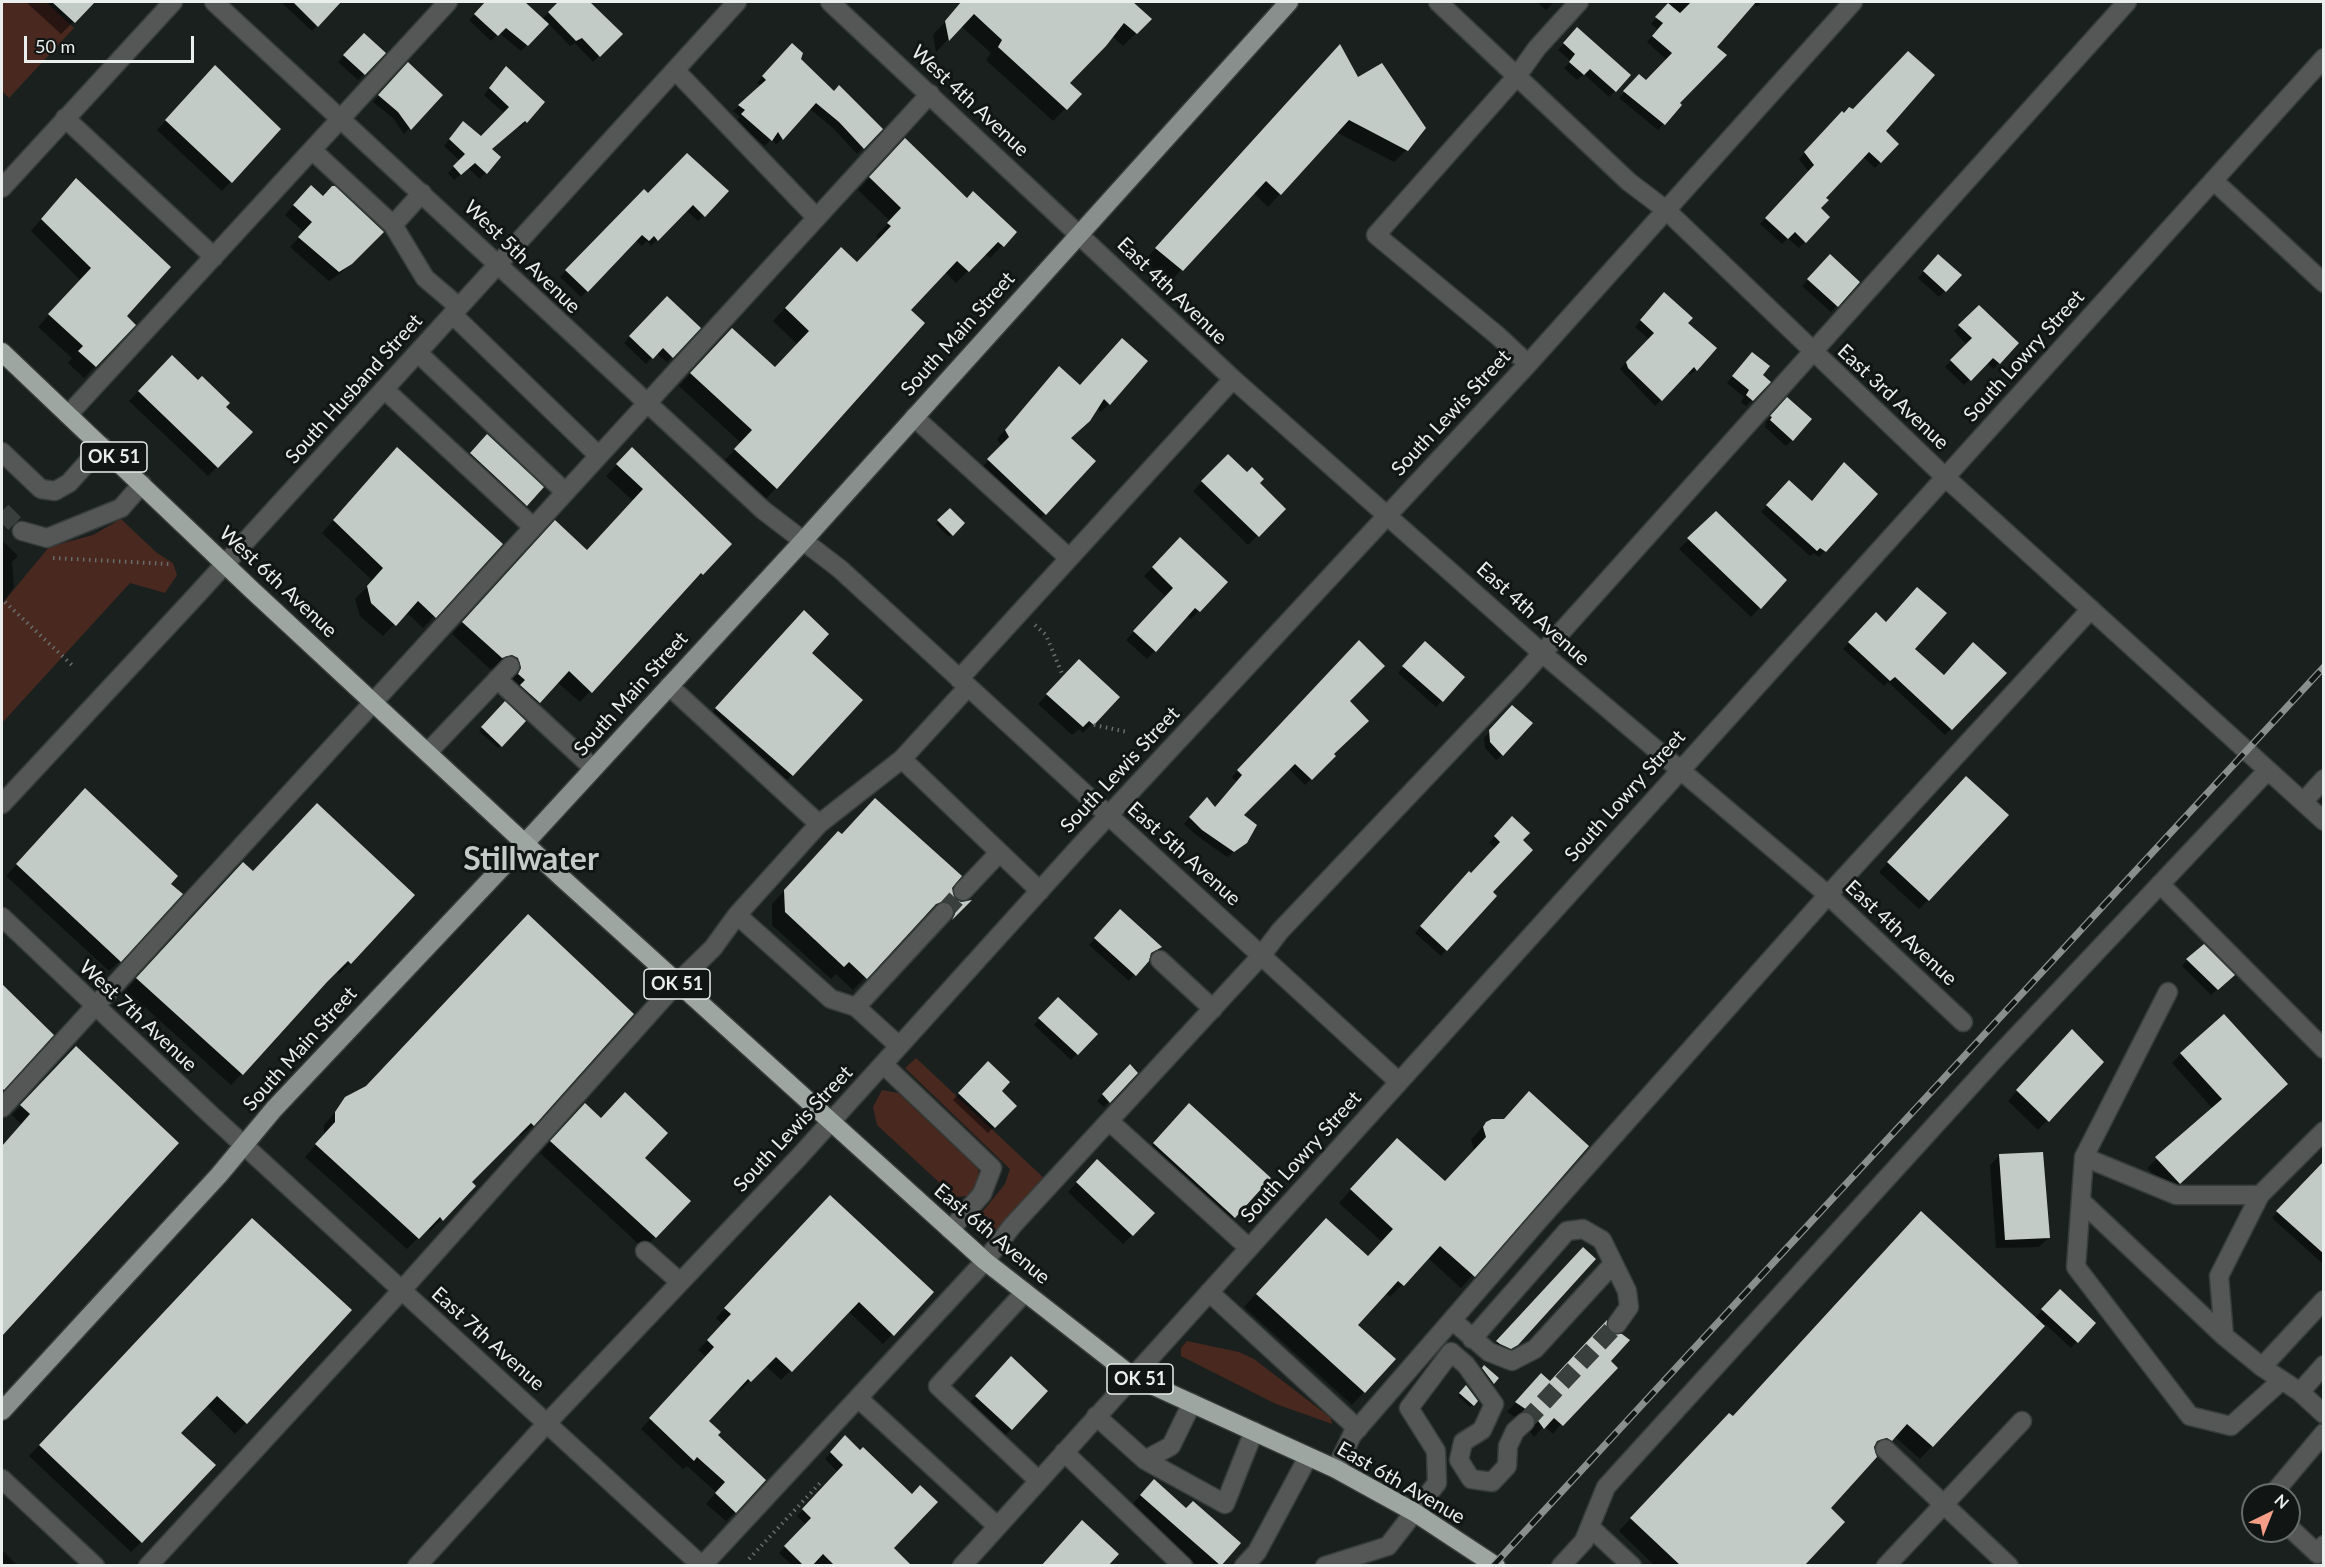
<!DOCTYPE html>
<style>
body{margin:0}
#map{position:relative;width:2325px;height:1567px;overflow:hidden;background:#1a201d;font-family:Lato,sans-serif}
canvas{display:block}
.frame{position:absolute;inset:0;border:3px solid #eaeeec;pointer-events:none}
.north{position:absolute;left:2241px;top:1483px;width:60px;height:60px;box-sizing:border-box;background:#111614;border:2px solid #686c6a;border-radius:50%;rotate:43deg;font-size:16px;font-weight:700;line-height:24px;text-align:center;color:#eaeeec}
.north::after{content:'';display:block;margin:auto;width:21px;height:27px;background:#f49e88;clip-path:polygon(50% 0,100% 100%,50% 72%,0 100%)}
.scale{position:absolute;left:24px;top:36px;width:170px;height:27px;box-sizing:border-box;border:3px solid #eaeeec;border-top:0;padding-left:8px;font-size:18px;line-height:21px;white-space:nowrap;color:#eaeeec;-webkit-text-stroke:4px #111614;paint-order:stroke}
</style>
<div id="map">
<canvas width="2325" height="1567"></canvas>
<div class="frame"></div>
<div class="north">N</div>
<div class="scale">50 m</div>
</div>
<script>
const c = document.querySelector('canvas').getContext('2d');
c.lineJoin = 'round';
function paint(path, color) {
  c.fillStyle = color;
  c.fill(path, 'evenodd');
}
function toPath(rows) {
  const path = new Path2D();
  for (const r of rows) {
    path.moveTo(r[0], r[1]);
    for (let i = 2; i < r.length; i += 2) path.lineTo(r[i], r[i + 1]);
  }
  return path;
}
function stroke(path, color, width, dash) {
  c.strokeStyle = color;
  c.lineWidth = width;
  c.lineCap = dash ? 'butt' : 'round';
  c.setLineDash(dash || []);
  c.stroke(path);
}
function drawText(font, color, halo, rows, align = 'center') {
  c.font = font + ' Lato,sans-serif';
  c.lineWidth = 6;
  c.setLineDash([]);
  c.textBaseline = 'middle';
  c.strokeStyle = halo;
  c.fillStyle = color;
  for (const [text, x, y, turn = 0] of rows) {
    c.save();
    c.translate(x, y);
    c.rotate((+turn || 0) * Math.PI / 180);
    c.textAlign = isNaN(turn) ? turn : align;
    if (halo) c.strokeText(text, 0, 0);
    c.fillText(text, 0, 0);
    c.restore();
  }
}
paint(toPath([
 [2,2,46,2,74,28,9,98,2,91],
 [121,519,157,553,173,563,177,575,165,593,130,583,2,723,2,604,49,547,93,535],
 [916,1058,1047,1181,995,1234,979,1216,1005,1184,1010,1169,905,1068],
 [882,1090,898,1093,978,1169,980,1183,969,1196,955,1197,877,1125,873,1107],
 [1187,1341,1239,1352,1254,1359,1331,1418,1332,1424,1276,1404,1181,1356,1181,1348]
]), '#492820');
paint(toPath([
 [26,2,93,2,61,34],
 [281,2,336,2,338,3,312,31],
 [487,2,492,2,496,6,500,2,523,2,542,19,560,2,588,2,621,34,593,62,575,43,570,46,548,23,521,51,499,33,491,41,469,20],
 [963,2,1130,2,1150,19,1123,46,1112,36,1068,83,1080,94,1053,121,986,60,991,53,961,26,936,52,933,35],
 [1537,2,1554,2,1546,10],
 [1665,2,1762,2,1757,7,1753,3,1715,47,1678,103,1680,105,1658,130,1619,98,1639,76,1646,82,1667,60,1647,42,1658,30,1651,24,1668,5],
 [1577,29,1629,75,1609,97,1584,74,1577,80,1564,68,1571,61,1558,50],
 [364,35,383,53,358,80,338,62],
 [792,45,799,60,834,92,881,129,857,154,833,128,809,108,776,145,772,138,765,146,736,121,740,117,733,111,761,86,757,83],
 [1328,58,1357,79,1406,150,1394,162,1336,132,1268,207,1253,192,1169,283,1144,261],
 [408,64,441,95,404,134,393,118,373,102],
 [501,74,543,103,520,128,518,126,491,149,499,157,480,179,468,168,454,180,448,173,460,161,444,146,457,129,481,138,504,113,484,95],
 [206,77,279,129,222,191,157,130],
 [1842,113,1884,132,1897,144,1875,168,1863,157,1824,198,1819,208,1828,217,1799,248,1788,238,1782,244,1760,224,1809,172,1799,159],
 [893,152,1015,232,990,258,985,254,956,283,945,272,908,311,776,488,764,501,723,462,741,443,679,386,719,342,775,369,798,345,773,321,829,261,857,263,880,240,876,236,890,221,858,190],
 [644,191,648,195,727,191,698,221,686,210,651,246,647,241,642,246,635,240,581,297,560,277],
 [65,192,124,317,134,325,84,378,68,363,72,358,38,327,80,280,31,231],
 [302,196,322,197,382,232,341,273,329,281,290,247,304,232,285,215],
 [1831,256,1858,282,1831,312,1802,286],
 [1932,262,1959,275,1939,297,1918,278],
 [667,298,672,357,667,362,656,353,646,364,624,343],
 [1658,300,1686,324,1696,370,1690,375,1687,372,1655,406,1620,369,1649,339,1635,327],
 [1979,307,2017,343,1993,369,1987,363,1964,385,1945,367,1967,345,1954,331],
 [172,357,251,432,208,476,129,401],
 [1746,360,1769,382,1746,406,1741,402,1744,397,1727,383],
 [1146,361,1109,404,1101,412,1096,408,1069,438,1045,514,1037,522,980,469,1002,447,997,439,1051,377,1080,387],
 [1787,399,1792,440,1786,446,1765,427,1766,422],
 [487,436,542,487,516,514,463,461],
 [632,449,702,574,690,583,580,702,557,682,527,713,507,669,500,665,490,669,452,634,544,534,587,552,633,501,606,476],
 [1228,456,1284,509,1248,545,1193,491],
 [385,461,501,544,423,628,406,612,383,636,360,616,355,599,373,581,322,533],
 [1783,488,1811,502,1876,494,1819,557,1814,553,1810,556,1761,512],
 [950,510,963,523,949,537,936,524],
 [1716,513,1760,607,1751,617,1679,549],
 [2,540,18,556,12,562,14,587,2,604],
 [1172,547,1226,582,1191,619,1187,616,1147,659,1126,640,1166,597,1144,576],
 [1876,615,1943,677,2005,673,1945,735,1888,682,1884,686,1843,649],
 [795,621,810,653,792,775,783,784,707,718],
 [1359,642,1333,756,1305,785,1289,769,1242,815,1239,848,1227,857,1196,835,1184,824,1201,805,1215,808,1237,782,1232,777],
 [1419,649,1463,677,1436,707,1398,673],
 [1070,670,1117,697,1083,733,1079,729,1072,735,1038,704],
 [505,704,524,721,498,748,479,731],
 [1506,713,1502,755,1496,760,1485,748,1484,738],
 [1957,787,1928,900,1919,909,1879,872],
 [74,800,120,961,109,971,6,876],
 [306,816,350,963,339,974,336,971,231,1085,126,990,232,875,252,873],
 [1512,818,1521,841,1491,892,1441,956,1415,933,1463,879,1471,875,1496,849,1489,843],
 [826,846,951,887,951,895,959,903,967,902,943,927,940,917,933,913,923,916,853,990,836,974,831,979,772,925,772,904],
 [1114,917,1160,947,1149,955,1129,981,1089,945],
 [2187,960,2232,975,2211,995,2182,966],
 [2,986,52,1035,2,1090],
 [1058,999,1095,1034,1071,1060,1034,1025],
 [632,1014,533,1125,521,1136,519,1134,469,1182,473,1186,430,1231,428,1227,407,1249,305,1157,324,1135,324,1125,346,1099],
 [2062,1041,2102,1062,2038,1130,2008,1101],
 [2181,1054,2277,1093,2171,1192,2147,1168,2213,1109,2172,1063],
 [67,1057,177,1143,2,1334,2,1147,22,1125,12,1115],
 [988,1063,1000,1091,1015,1106,988,1133,953,1100],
 [1130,1066,1136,1073,1104,1107,1097,1101],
 [1179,1115,1234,1216,1225,1226,1145,1153],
 [573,1116,655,1237,644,1249,540,1153],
 [1486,1123,1587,1146,1461,1288,1428,1258,1390,1297,1385,1293,1356,1325,1394,1359,1352,1405,1244,1307,1313,1232,1367,1258,1382,1242,1339,1203,1385,1152,1444,1183,1474,1150,1471,1140],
 [1999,1156,2048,1238,2039,1247,1996,1248,1990,1165],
 [2324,1162,2324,1265,2272,1218],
 [1088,1171,1132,1235,1123,1244,1068,1192],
 [821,1206,932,1292,883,1344,848,1311,781,1380,765,1365,741,1390,738,1388,707,1421,716,1435,735,1512,726,1521,706,1504,716,1492,687,1466,683,1469,641,1429,706,1357,698,1350,723,1325,716,1318],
 [242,1231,350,1310,235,1434,206,1405,179,1433,141,1542,131,1552,29,1456],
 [1583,1249,1513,1348,1508,1350,1495,1344],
 [2060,1291,2094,1323,2071,1348,2045,1324,1920,1459,1894,1436,1878,1452,1872,1451,1829,1508,1802,1566,1655,1566,1619,1531,1717,1427,1732,1417,2035,1318],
 [1608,1361,1553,1434,1544,1426,1534,1437,1524,1423,1507,1412,1532,1385,1549,1383],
 [1484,1367,1497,1378,1490,1385,1480,1371],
 [1002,1368,1046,1391,1002,1439,967,1406],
 [1466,1387,1476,1401,1470,1407,1458,1396],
 [845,1437,892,1548,910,1566,793,1566,779,1553,806,1525,797,1516,838,1472,825,1459],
 [1145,1490,1186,1510,1238,1544,1219,1566,1198,1566,1131,1506],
 [2,1550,18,1566,2,1566]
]), '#0007');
paint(toPath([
 [52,2,95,2,75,23],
 [293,2,341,2,318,27],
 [485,2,525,2,549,24,528,46,506,28,498,36,474,14],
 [558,2,590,2,623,34,600,57,582,38,576,41,548,12],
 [961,2,1133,2,1152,19,1137,34,1124,23,1106,46,1070,83,1082,94,1067,110,998,47,1002,40,974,14,949,41,945,21],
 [1691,2,1756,2,1717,47,1727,55,1680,103,1682,105,1665,125,1623,91,1639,74,1646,80,1672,53,1652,36,1663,23,1655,17,1668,3,1680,13],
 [1577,27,1631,75,1616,92,1590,69,1584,75,1569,62,1575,54,1563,43],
 [364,33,386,53,365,75,343,55],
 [792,43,803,53,801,59,834,91,839,85,883,129,864,149,839,122,816,103,783,140,778,132,772,141,741,114,745,110,738,105,766,80,762,76],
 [1340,44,1358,77,1382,63,1426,128,1408,151,1349,120,1281,195,1266,181,1183,271,1155,248],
 [1908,51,1935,75,1886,131,1899,144,1881,163,1869,152,1826,198,1829,200,1821,208,1830,217,1806,243,1795,232,1788,239,1765,218,1814,165,1804,152,1842,111,1844,113,1849,107,1853,109],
 [408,62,443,95,411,130,398,112,378,95],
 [215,65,281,129,232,183,165,120],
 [506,66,545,102,527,123,525,121,492,149,501,157,487,174,475,163,461,175,453,166,465,154,449,139,463,121,481,136,509,107,489,88],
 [905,138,967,198,973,191,1017,232,1004,247,998,242,969,272,957,261,911,310,925,323,777,489,734,449,752,430,690,373,732,328,775,367,809,331,785,308,841,247,857,262,891,226,887,223,901,208,869,177],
 [687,153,729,191,705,217,693,205,658,241,654,236,649,241,642,235,588,292,565,270,644,189,648,193],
 [76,178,171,267,127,316,136,325,96,367,78,351,83,346,48,314,91,268,41,219],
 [311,185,323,196,332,186,335,186,384,232,352,264,339,272,298,237,312,222,293,205],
 [1830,254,1860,282,1838,307,1807,279],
 [1938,254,1962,275,1946,292,1923,271],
 [1664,292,1693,318,1688,323,1717,348,1697,371,1694,367,1662,401,1628,368,1626,362,1654,333,1640,320],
 [667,296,701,328,673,358,663,348,653,359,629,336],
 [1979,305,2019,343,2000,364,1993,358,1971,381,1950,360,1972,338,1958,325],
 [1122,338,1148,361,1110,405,1104,399,1090,421,1071,438,1096,461,1046,515,987,459,1009,437,1005,430,1059,366,1080,385],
 [1752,352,1770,366,1763,375,1771,382,1753,401,1746,395,1749,390,1732,376],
 [172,355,198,380,202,376,230,403,226,407,253,432,218,468,138,391],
 [1787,397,1812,419,1793,441,1770,420,1772,417,1770,416],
 [487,434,544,487,527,506,470,453],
 [397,447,503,544,436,618,418,601,396,626,371,603,367,586,383,568,333,520],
 [632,447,732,544,703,575,701,573,592,693,569,671,540,703,520,685,525,680,518,674,521,668,518,658,512,655,502,658,462,622,555,520,587,550,643,489,616,464],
 [1228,454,1247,472,1252,467,1264,479,1260,483,1286,509,1259,537,1201,481],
 [1844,462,1878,494,1826,552,1820,548,1817,551,1766,505,1789,480,1812,501],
 [950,508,965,523,953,536,937,520],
 [1716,511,1787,580,1761,609,1687,538],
 [1180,537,1228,582,1200,612,1195,608,1156,652,1133,631,1173,588,1152,567],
 [1917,587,1947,613,1915,649,1944,675,1973,642,2007,673,1952,730,1895,677,1890,681,1848,642,1876,612,1886,622],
 [804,610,829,634,812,653,863,700,793,776,715,708],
 [1359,640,1385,666,1350,701,1369,721,1334,754,1336,756,1312,780,1295,764,1244,815,1257,825,1247,843,1234,852,1202,830,1189,817,1207,797,1215,807,1242,775,1237,770],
 [1425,641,1465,677,1443,702,1402,666],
 [1079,659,1120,697,1094,725,1089,721,1083,727,1046,694],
 [505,701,526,721,502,747,481,727],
 [1512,705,1533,723,1503,756,1490,742,1489,730],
 [1966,776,2009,815,1929,901,1887,862],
 [85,788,178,876,171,884,183,894,121,962,16,864],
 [875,798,962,876,952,888,955,899,961,902,972,900,952,920,955,914,952,904,946,901,936,904,867,979,849,962,844,967,785,912,784,890,838,831,842,834],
 [317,803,415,895,351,964,348,961,327,982,243,1075,136,978,243,862,253,871],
 [1512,816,1530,833,1523,840,1533,850,1493,892,1497,896,1447,951,1420,926,1469,871,1471,873,1500,842,1494,836],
 [1120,909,1162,947,1151,953,1149,961,1136,976,1094,938],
 [528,914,634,1014,534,1126,531,1123,472,1182,476,1186,443,1221,440,1217,419,1239,315,1144,335,1122,335,1112,345,1097,366,1086],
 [2204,944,2235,975,2218,990,2186,959],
 [2,984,54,1035,4,1090,2,1088],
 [1058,997,1098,1034,1078,1055,1038,1018],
 [2224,1014,2288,1084,2180,1184,2155,1157,2222,1099,2180,1053],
 [2072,1029,2104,1062,2049,1122,2016,1090],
 [76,1046,179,1143,2,1336,2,1146,30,1114,20,1105],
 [988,1061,1010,1082,1002,1091,1017,1106,995,1128,958,1093],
 [1130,1064,1138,1073,1110,1103,1102,1094],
 [1529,1091,1589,1146,1475,1277,1440,1246,1404,1286,1398,1281,1358,1325,1396,1359,1365,1393,1256,1294,1326,1218,1368,1256,1393,1229,1350,1189,1397,1138,1445,1181,1486,1137,1483,1127,1486,1122,1492,1119,1504,1119],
 [625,1092,668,1133,645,1158,691,1201,656,1238,550,1141,585,1103,601,1118],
 [1189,1103,1271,1178,1235,1218,1153,1143],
 [2043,1152,2050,1238,2005,1240,1999,1154],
 [1097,1159,1155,1213,1133,1236,1076,1182],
 [2324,1161,2324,1254,2276,1211],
 [830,1195,934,1292,894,1336,859,1302,792,1372,776,1357,751,1382,748,1379,709,1421,721,1432,718,1435,766,1480,736,1513,715,1493,725,1482,697,1457,694,1461,649,1418,714,1347,707,1340,731,1314,724,1308],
 [1921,1211,2045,1326,1933,1447,1907,1424,1892,1441,1887,1438,1877,1441,1874,1447,1877,1457,1831,1508,1845,1522,1804,1566,1681,1566,1630,1518,1729,1413,1733,1416],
 [252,1218,352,1310,247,1424,217,1396,181,1433,216,1465,142,1543,39,1445],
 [1583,1247,1596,1259,1518,1345,1511,1349,1500,1344,1496,1341],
 [2060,1289,2096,1323,2078,1343,2041,1309],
 [1607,1320,1607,1328,1610,1333,1622,1334,1630,1340,1611,1361,1618,1368,1563,1426,1554,1418,1544,1429,1533,1414,1515,1402,1541,1373,1550,1381],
 [1011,1356,1048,1391,1012,1430,975,1396],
 [1484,1365,1499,1378,1494,1384,1482,1368],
 [1466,1385,1478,1401,1474,1406,1459,1393],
 [845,1435,860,1450,863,1447,912,1494,920,1485,938,1502,894,1548,912,1566,835,1566,823,1554,812,1566,804,1566,784,1546,811,1518,802,1509,843,1465,830,1452],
 [1154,1479,1186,1508,1193,1501,1241,1543,1221,1566,1140,1495],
 [1082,1520,1119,1554,1108,1566,1041,1566]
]), '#c3cbc7');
stroke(toPath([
 [2,511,22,531],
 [944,912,963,891],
 [1525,1422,1617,1324]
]), '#393f3c', 18, [18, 9]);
const minor = toPath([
 [214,2,763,510,840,569,1399,1082],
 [830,2,1233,379,1542,653,1828,895,1963,1022],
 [1438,2,1629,182,1666,210,1945,477,2324,821],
 [675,70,815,216],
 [65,118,214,257],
 [312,150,393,225,425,278,459,307],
 [2214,181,2324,283],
 [2,188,173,2],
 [393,225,422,193],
 [452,314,598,455],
 [418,353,565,492],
 [1528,364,1498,336,1376,235,1517,76,1537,48,1579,2],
 [384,389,533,527],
 [68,415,448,2],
 [914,417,1069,558],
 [2,452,41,489,55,491,69,483,102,446],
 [22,531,47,538,121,508,142,484],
 [497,679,593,768],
 [959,679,1233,379],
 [669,686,819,824],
 [428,752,510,666],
 [902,759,1040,891],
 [2303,802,2324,779],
 [2,804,193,599,737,2],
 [2160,884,2324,1049],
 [963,891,999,853],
 [737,915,831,999,856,1007,899,1046],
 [2,917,211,1115,702,1566],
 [1160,960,1213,1009],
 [2168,992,2084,1157,2076,1267,2190,1416,2231,1426,2282,1380],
 [856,1007,944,912],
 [883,1064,992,1168,982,1194,950,1230],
 [2,1108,930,94],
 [1109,1121,1249,1248],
 [2324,1131,2260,1195,2219,1276,2224,1336,2262,1367,2300,1392,2324,1414],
 [2084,1157,2176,1195,2260,1195],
 [2081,1201,2224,1336],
 [645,1251,680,1282],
 [1025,1292,938,1386,1038,1480],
 [1209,1292,1358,1429],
 [1452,1320,1489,1352,1512,1361,1535,1349,1613,1264],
 [1472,1339,1567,1231,1583,1229,1602,1240,1627,1291,1629,1307,1617,1324],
 [2262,1367,2324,1300],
 [2300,1392,2324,1365],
 [858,1398,997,1526],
 [1096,1416,1145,1460,1225,1504,1254,1431],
 [1885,1449,2009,1566],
 [1064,1452,1183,1566],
 [1145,1460,1171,1446,1192,1403],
 [1336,1469,1352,1435,1538,1221,1828,895,2091,609],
 [2,1479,95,1566],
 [2272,1495,2324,1433],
 [1590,1527,1632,1566],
 [2289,1527,2318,1554,2324,1545],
 [148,1566,401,1291,676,984,713,948,737,915,819,824,902,759,968,687],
 [417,1566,548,1422,799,1157,1081,845,1528,364,1853,2],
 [702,1566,985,1261,1013,1225,1261,956,1280,931,1518,680,2127,2],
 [962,1566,2324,58],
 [1244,1566,1257,1552,1308,1457],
 [1325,1566,1388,1546,1437,1483,1436,1451,1409,1408,1451,1352,1466,1365,1494,1404,1482,1430,1463,1442,1459,1460,1471,1479,1492,1482,1507,1466,1508,1446,1515,1431,1525,1422],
 [1561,1566,1584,1541,1606,1487,1997,1057,2268,770],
 [1886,1566,2022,1421]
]);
const major = toPath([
 [2,1411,219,1175,274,1109,526,842,803,541,1289,2]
]);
const highway = toPath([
 [2,352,252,590,561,877,985,1261,1132,1376,1336,1469,1414,1512,1496,1566]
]);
stroke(minor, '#373d3a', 21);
stroke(major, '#373d3a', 21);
stroke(highway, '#373d3a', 21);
stroke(toPath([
 [53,558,169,564],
 [5,602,74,667],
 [1035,625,1046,635,1063,676],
 [1094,725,1127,732],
 [749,1559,821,1482],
 [829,1566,832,1563]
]), '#686e6b', 4, [1.5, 4.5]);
stroke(minor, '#545755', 18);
stroke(major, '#898f8d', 18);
stroke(highway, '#9ea6a2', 18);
const rail = toPath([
 [1493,1566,2324,667]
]);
stroke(rail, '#8a8f8d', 7);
stroke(rail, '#111614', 4.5, [14]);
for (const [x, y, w] of [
 [114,457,66],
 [677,984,66],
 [1140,1379,66]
]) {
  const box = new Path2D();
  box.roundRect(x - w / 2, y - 15, w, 30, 4.5);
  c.fillStyle = '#111614';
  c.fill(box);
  stroke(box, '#eaeeec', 1.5);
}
drawText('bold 18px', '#eaeeec', null, [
 ["OK 51",114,457],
 ["OK 51",677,984],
 ["OK 51",1140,1379]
]);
drawText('20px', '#eaeeec', '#111614', [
 ["West 4th Avenue",970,101,43],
 ["West 5th Avenue",522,257,44],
 ["East 4th Avenue",1172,291,44],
 ["South Main Street",958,334,-48],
 ["South Lowry Street",2024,356,-48],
 ["South Husband Street",354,389,-48],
 ["East 3rd Avenue",1893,397,43],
 ["South Lewis Street",1451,413,-47],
 ["West 6th Avenue",278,582,43],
 ["East 4th Avenue",1533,614,42],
 ["South Main Street",631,694,-48],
 ["South Lewis Street",1120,770,-47],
 ["South Lowry Street",1625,796,-48],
 ["East 5th Avenue",1184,854,42],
 ["East 4th Avenue",1901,933,43],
 ["West 7th Avenue",138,1016,43],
 ["South Main Street",300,1049,-48],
 ["South Lewis Street",793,1129,-47],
 ["South Lowry Street",1301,1157,-48],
 ["East 6th Avenue",992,1234,40],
 ["East 7th Avenue",488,1339,42],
 ["East 6th Avenue",1401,1483,30]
]);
drawText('bold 32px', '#c4cbc8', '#111614', [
 ["Stillwater",531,860]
]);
</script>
